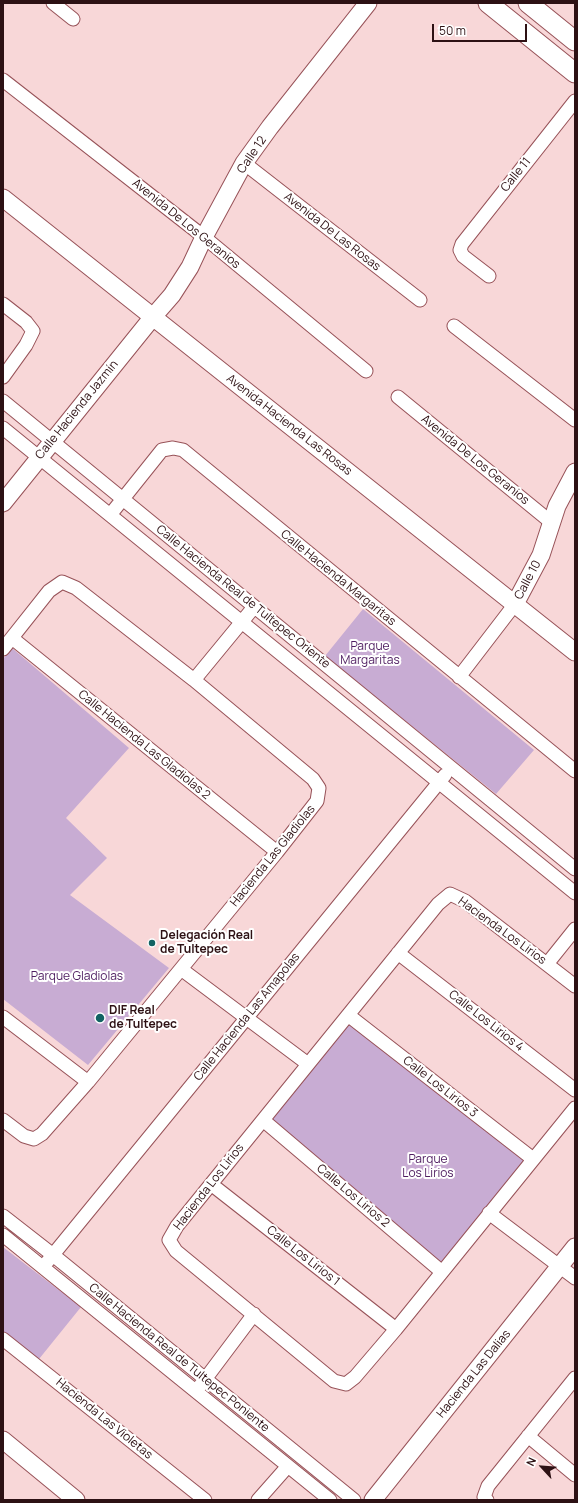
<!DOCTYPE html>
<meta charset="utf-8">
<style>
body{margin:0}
#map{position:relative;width:578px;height:1503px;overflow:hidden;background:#f8d7d8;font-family:Manrope,sans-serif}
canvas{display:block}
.frame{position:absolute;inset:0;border:4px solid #2d1114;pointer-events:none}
.north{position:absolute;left:522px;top:1447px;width:40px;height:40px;-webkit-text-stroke:3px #fff;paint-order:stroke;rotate:296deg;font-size:11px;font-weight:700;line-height:16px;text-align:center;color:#2d1114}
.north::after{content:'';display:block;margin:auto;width:14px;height:18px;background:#2d1114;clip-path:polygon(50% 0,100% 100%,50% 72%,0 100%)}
.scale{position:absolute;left:432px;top:24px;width:95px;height:18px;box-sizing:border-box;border:2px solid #2d1114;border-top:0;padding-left:5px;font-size:12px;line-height:14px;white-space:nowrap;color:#2d1114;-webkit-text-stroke:3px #fff;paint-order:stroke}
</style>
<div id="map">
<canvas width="578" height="1503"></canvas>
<div class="frame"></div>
<div class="north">N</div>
<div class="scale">50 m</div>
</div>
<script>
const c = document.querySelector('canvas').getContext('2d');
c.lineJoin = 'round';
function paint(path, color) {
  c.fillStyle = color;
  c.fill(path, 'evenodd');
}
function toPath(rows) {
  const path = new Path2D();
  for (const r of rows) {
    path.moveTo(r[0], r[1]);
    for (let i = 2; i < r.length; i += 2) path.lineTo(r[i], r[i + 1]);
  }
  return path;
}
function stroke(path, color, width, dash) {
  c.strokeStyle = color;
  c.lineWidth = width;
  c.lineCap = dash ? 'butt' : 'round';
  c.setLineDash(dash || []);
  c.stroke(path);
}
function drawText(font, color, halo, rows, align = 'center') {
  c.font = font + ' Manrope,sans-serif';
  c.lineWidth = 4;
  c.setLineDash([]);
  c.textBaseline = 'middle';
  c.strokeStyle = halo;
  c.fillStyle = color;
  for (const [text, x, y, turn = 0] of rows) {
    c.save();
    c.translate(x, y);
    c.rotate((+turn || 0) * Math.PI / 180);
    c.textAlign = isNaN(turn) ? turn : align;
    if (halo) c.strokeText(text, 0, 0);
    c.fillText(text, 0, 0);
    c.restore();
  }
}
paint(toPath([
 [363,609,534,750,496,794,325,656],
 [12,648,129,748,66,818,107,858,70,895,169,968,88,1065,3,999,3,659],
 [349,1018,527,1160,441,1265,268,1120],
 [3,1247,81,1307,35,1364,3,1339]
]), '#c8acd3');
const minor = toPath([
 [53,3,73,19],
 [3,80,204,237,366,371],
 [244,163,420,300],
 [489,276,463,256,460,250,462,244,575,101],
 [3,304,26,322,33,331,26,345,3,377],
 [454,326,575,420],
 [398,397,552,523],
 [3,401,575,869],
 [3,428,575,893],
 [110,515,162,450,173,448,183,450,575,771],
 [12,638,277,852],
 [3,649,49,591,62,582,76,588,194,680,313,779,319,788,317,801,277,852,88,1082,42,1134,34,1139,24,1136,3,1120],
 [459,677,515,604],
 [194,680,254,607],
 [398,953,575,1090],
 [547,964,575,929],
 [181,969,308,1064],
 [575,986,465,901,450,894,438,904,177,1226,169,1240,176,1251,334,1381,346,1384,355,1377,396,1329,575,1108],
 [348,1015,533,1159],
 [3,1017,88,1082],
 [263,1120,442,1272],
 [211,1184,396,1329],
 [489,1213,575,1278],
 [3,1216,53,1255,354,1500],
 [3,1235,330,1500],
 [43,1267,445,775],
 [3,1339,205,1500],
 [200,1386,254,1314],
 [528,1436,575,1475],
 [258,1500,288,1466],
 [487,1500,484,1497,488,1486,575,1378]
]);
const tertiary = toPath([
 [3,198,575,652],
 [3,503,152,318,172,295,190,267,204,237,244,163,270,127,368,3],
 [515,604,541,555,557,506,575,472],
 [3,1440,76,1500],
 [373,1500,575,1247]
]);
const secondary = toPath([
 [488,3,575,73],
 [528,3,575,41]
]);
stroke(minor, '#975258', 15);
stroke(tertiary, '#975258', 19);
stroke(secondary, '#975258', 21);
stroke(minor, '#fff', 13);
stroke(tertiary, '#fff', 17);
stroke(secondary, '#fff', 19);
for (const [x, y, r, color] of [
 [152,943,4,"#126263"],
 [100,1018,5,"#126263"]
]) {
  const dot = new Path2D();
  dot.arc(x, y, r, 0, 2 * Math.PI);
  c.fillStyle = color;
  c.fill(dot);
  stroke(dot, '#fff', 1.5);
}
drawText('12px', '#2d1114', '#fff', [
 ["Calle 12",252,155,-56],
 ["Calle 11",516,175,-51],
 ["Avenida De Los Geranios",186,224,39],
 ["Avenida De Las Rosas",332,232,38],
 ["Calle Hacienda Jazmín",77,410,-51],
 ["Avenida Hacienda Las Rosas",289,425,38],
 ["Avenida De Los Geranios",475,460,39],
 ["Calle Hacienda Margaritas",338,578,39],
 ["Calle 10",528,580,-62],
 ["Calle Hacienda Real de Tultepec Oriente",243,597,39],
 ["Calle Hacienda Las Gladiolas 2",144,745,39],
 ["Hacienda Las Gladiolas",273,856,-51],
 ["Hacienda Los Lirios",502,931,36],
 ["Calle Hacienda Las Amapolas",247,1017,-51],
 ["Calle Los Lirios 4",486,1021,38],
 ["Calle Los Lirios 3",440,1087,38],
 ["Hacienda Los Lirios",209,1187,-52],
 ["Calle Los Lirios 2",353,1196,40],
 ["Calle Los Lirios 1",303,1256,38],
 ["Calle Hacienda Real de Tultepec Poniente",179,1358,39],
 ["Hacienda Las Dalias",474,1374,-51],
 ["Hacienda Las Violetas",104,1419,39]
]);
drawText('12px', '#4e1d60', '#fff', [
 ["Parque",370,647],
 ["Margaritas",370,661],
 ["Parque Gladiolas",77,977],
 ["Parque",428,1160],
 ["Los Lirios",428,1174]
]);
drawText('bold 12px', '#2d1114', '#fff', [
 ["Delegación Real",160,936],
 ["de Tultepec",160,950],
 ["DIF Real",109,1011],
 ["de Tultepec",109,1025]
], 'left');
</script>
